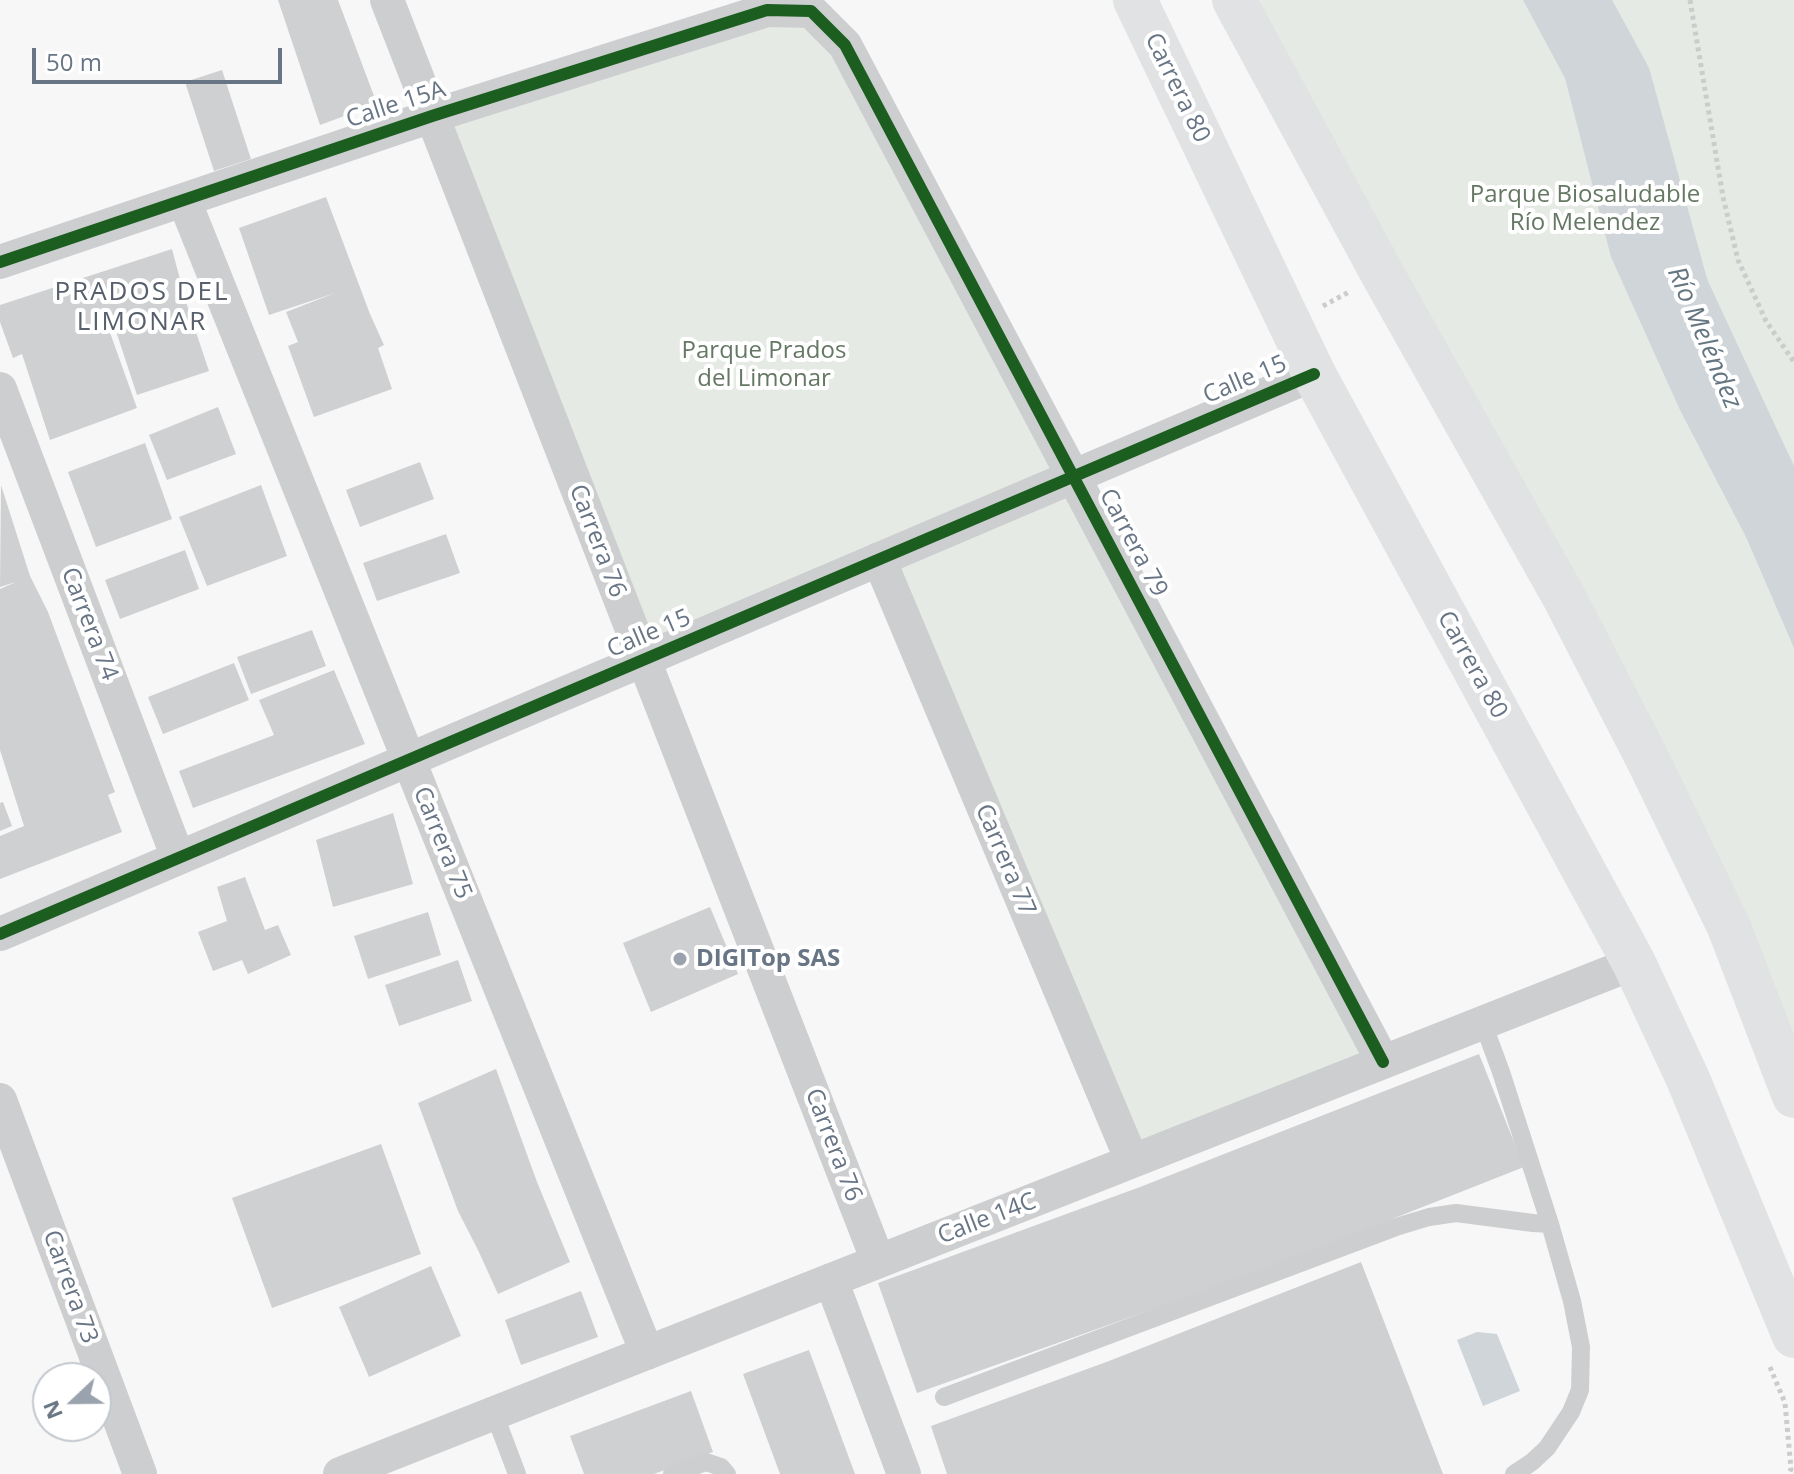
<!DOCTYPE html>
<meta charset="utf-8">
<style>
body{margin:0}
#map{position:relative;width:1794px;height:1474px;overflow:hidden;background:#f7f7f7;font-family:"Open Sans",sans-serif}
canvas{display:block}
.north{position:absolute;left:32px;top:1362px;width:80px;height:80px;box-sizing:border-box;background:#fff;border:2px solid #c3c8ce;border-radius:50%;rotate:248deg;font-size:22px;font-weight:700;line-height:32px;text-align:center;color:#687585}
.north::after{content:'';display:block;margin:auto;width:28px;height:36px;background:#9aa2ad;clip-path:polygon(50% 0,100% 100%,50% 72%,0 100%)}
.scale{position:absolute;left:32px;top:48px;width:250px;height:36px;box-sizing:border-box;border:4px solid #687585;border-top:0;padding-left:10px;font-size:24px;line-height:28px;white-space:nowrap;color:#687585;-webkit-text-stroke:6px #fff;paint-order:stroke}
</style>
<div id="map">
<canvas width="1794" height="1474"></canvas>
<div class="north">N</div>
<div class="scale">50 m</div>
</div>
<script>
const c = document.querySelector('canvas').getContext('2d');
c.lineJoin = 'round';
function paint(path, color) {
  c.fillStyle = color;
  c.fill(path, 'evenodd');
}
function toPath(rows) {
  const path = new Path2D();
  for (const r of rows) {
    path.moveTo(r[0], r[1]);
    for (let i = 2; i < r.length; i += 2) path.lineTo(r[i], r[i + 1]);
  }
  return path;
}
function stroke(path, color, width, dash) {
  c.strokeStyle = color;
  c.lineWidth = width;
  c.lineCap = dash ? 'butt' : 'round';
  c.setLineDash(dash || []);
  c.stroke(path);
}
function drawText(font, color, halo, rows, align = 'center') {
  c.font = font + ' "Open Sans",sans-serif';
  c.lineWidth = 8;
  c.setLineDash([]);
  c.textBaseline = 'middle';
  c.strokeStyle = halo;
  c.fillStyle = color;
  for (const [text, x, y, turn = 0] of rows) {
    c.save();
    c.translate(x, y);
    c.rotate((+turn || 0) * Math.PI / 180);
    c.textAlign = isNaN(turn) ? turn : align;
    if (halo) c.strokeText(text, 0, 0);
    c.fillText(text, 0, 0);
    c.restore();
  }
}
paint(toPath([
 [1234,0,1794,0,1794,1096,1729,927],
 [811,11,1383,1062,1132,1161,879,560,644,660,432,116]
]), '#e6eae5');
paint(toPath([
 [1523,0,1557,0,1608,95,1637,188,1650,251,1682,327,1794,566,1794,648,1746,537,1680,410,1611,257,1565,78],
 [1477,1332,1497,1334,1520,1391,1483,1406,1457,1340]
]), '#cfd5d9');
stroke(toPath([
 [1578,0,1621,79,1679,290,1794,537]
]), '#cfd5d9', 60);
paint(toPath([
 [278,0,338,0,377,104,320,125],
 [222,70,251,159,214,171,185,82],
 [326,197,370,314,384,345,378,348,392,389,314,417,288,346,298,342,286,312,335,293,269,315,239,228],
 [172,249,186,302,209,371,137,395,114,325,108,327,137,408,50,440,22,354,13,358,0,322,0,305],
 [218,407,236,454,167,480,149,435],
 [145,443,172,519,96,547,68,472],
 [420,462,434,499,360,527,346,490],
 [1,485,30,576,48,612,115,792,108,795,122,832,0,879,0,836,24,826,0,750,0,589,16,582,0,587],
 [261,485,287,556,207,586,179,517],
 [446,534,460,573,377,601,363,563],
 [185,550,199,589,120,619,105,580],
 [312,630,326,666,251,694,237,657],
 [234,663,249,700,163,734,148,697],
 [334,670,365,744,193,808,179,771,274,735,259,700],
 [3,802,12,826,0,831,0,803],
 [393,813,413,884,333,907,316,840],
 [245,877,265,930,278,925,291,955,248,974,242,960,213,971,198,932,227,921,217,887],
 [710,907,738,974,651,1012,623,943],
 [428,912,441,955,368,979,354,936],
 [458,960,472,1001,399,1026,385,985],
 [1479,1054,1524,1167,1263,1270,917,1393,878,1283,1140,1187],
 [496,1069,537,1182,570,1262,498,1294,478,1250,458,1211,418,1103],
 [381,1144,421,1254,272,1308,232,1198],
 [1361,1262,1443,1474,947,1474,931,1426,1109,1361],
 [431,1266,461,1336,369,1377,339,1307],
 [581,1291,598,1337,521,1365,505,1320],
 [809,1350,855,1474,780,1474,743,1374],
 [691,1391,713,1452,654,1474,584,1474,570,1436]
]), '#cfd0d2');
stroke(toPath([
 [1690,0,1723,197,1738,260,1766,321,1794,362],
 [1323,306,1349,292],
 [1770,1367,1785,1403,1791,1469,1789,1474]
]), '#cbcccc', 5, [4, 4]);
stroke(toPath([
 [1483,1023,1501,1072,1550,1224,1572,1301,1581,1347,1580,1390,1571,1412,1547,1448,1532,1462,1514,1474],
 [944,1397,1396,1227,1429,1217,1456,1213,1533,1223,1550,1224],
 [494,1413,517,1474],
 [672,1474,706,1462,721,1467,727,1474]
]), '#cdced0', 18);
stroke(toPath([
 [387,0,878,1261],
 [184,200,647,1353],
 [0,262,432,116,767,10,811,11,845,45,1383,1062],
 [0,389,178,858],
 [879,559,1132,1161],
 [0,934,1314,374],
 [0,1100,140,1474],
 [831,1280,904,1474],
 [340,1474,1634,963]
]), '#cdced0', 34);
stroke(toPath([
 [1135,0,1314,374,1634,963,1688,1079,1794,1336],
 [1234,0,1383,275,1564,597,1647,758,1729,927,1794,1096]
]), '#e1e2e3', 44);
stroke(toPath([
 [0,262,432,116,767,10,811,11,845,45,1383,1062],
 [0,934,1314,374]
]), '#1b5e20', 12);
for (const [x, y, r, color] of [
 [680,959,8,"#9aa2ad"]
]) {
  const dot = new Path2D();
  dot.arc(x, y, r, 0, 2 * Math.PI);
  c.fillStyle = color;
  c.fill(dot);
  stroke(dot, '#fff', 3);
}
drawText('24px', '#687585', '#fff', [
 ["Carrera 80",1177,88,64],
 ["Calle 15A",396,105,-18],
 ["Calle 15",1245,380,-23],
 ["Carrera 76",597,541,69],
 ["Carrera 79",1133,543,62],
 ["Carrera 74",89,624,69],
 ["Calle 15",649,634,-23],
 ["Carrera 80",1472,665,61],
 ["Carrera 75",442,843,68],
 ["Carrera 77",1005,860,67],
 ["Carrera 76",833,1145,69],
 ["Calle 14C",987,1219,-21],
 ["Carrera 73",70,1287,70]
]);
drawText('24px', '#657863', '#fff', [
 ["Parque Biosaludable",1585,195],
 ["Río Melendez",1585,223],
 ["Parque Prados",764,351],
 ["del Limonar",764,379]
]);
drawText('bold 24px', '#687585', '#fff', [
 ["DIGITop SAS",696,959]
], 'left');
c.letterSpacing = '2px';
drawText('26px', '#565f6b', '#fff', [
 ["PRADOS DEL",142,293],
 ["LIMONAR",142,323]
]);
c.letterSpacing = '0px';
drawText('italic 26px', '#647681', '#fff', [
 ["Río Meléndez",1704,338,67]
]);
</script>
